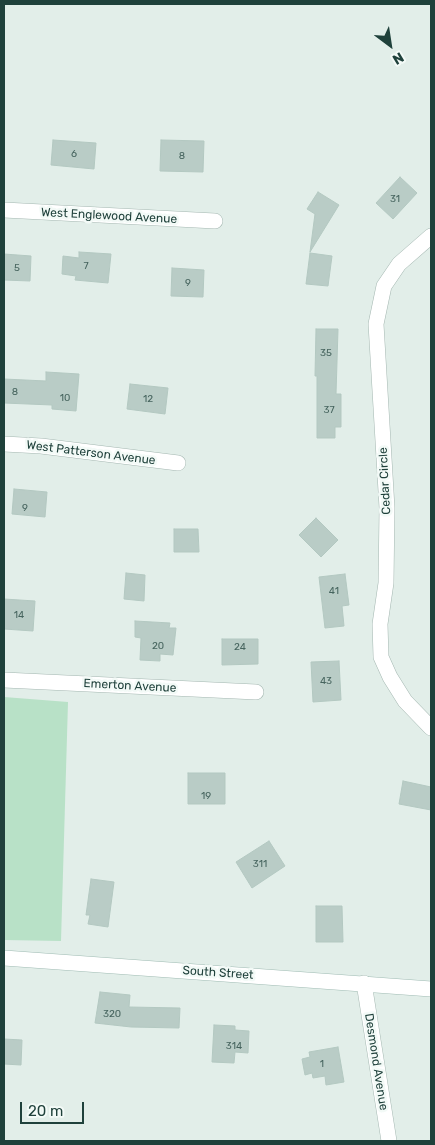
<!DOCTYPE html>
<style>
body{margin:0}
#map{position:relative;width:435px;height:1145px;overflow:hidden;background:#e2eee9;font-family:Rubik,sans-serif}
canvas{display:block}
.frame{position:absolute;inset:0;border:5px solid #1f413b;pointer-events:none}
.north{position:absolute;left:365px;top:20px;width:50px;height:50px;-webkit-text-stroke:4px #f3faf7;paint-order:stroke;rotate:149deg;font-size:14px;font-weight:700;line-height:20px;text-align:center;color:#1f413b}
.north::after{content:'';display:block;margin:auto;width:18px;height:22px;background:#1f413b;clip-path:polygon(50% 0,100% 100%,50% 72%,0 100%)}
.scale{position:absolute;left:20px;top:1102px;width:64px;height:22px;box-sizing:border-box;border:2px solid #1f413b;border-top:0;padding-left:6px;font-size:15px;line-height:18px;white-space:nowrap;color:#1f413b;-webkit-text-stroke:4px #f3faf7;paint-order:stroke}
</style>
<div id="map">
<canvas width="435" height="1145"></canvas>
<div class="frame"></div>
<div class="north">N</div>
<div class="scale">20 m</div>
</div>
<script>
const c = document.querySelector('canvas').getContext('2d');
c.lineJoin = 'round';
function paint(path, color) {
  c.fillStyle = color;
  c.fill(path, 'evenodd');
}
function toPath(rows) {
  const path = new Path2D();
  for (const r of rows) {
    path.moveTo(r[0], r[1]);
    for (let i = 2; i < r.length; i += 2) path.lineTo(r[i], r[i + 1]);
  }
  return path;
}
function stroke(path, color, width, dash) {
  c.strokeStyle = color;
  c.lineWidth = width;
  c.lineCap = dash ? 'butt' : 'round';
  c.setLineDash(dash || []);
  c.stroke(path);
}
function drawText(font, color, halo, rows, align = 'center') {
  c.font = font + ' Rubik,sans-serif';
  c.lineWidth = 5;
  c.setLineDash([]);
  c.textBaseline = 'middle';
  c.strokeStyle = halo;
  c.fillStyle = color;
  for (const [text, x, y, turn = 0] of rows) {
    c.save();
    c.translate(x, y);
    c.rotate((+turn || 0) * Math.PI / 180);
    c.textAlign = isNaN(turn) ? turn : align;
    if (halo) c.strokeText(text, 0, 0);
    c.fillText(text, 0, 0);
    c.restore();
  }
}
paint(toPath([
 [4,697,68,702,61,941,4,940]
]), '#b8e1c7');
const building = toPath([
 [53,140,96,143,94,169,51,165,53,140],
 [161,140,204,141,203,172,160,171,161,140],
 [400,177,417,193,393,219,376,203,400,177],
 [318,192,339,205,310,252,315,214,307,209,318,192],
 [79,252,111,254,108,283,75,280,76,276,62,274,63,256,79,258,79,252],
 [310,253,332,256,328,286,306,284,310,253],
 [4,254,31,256,30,281,4,280,4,254],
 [172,268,204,270,203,297,171,296,172,268],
 [316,329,338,329,336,394,341,394,341,427,335,427,335,438,317,438,317,376,315,376,316,329],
 [46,372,79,374,76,411,52,409,52,405,4,403,4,379,46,381,46,372],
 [130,384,168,388,165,414,127,409,130,384],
 [14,489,47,492,45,517,12,514,14,489],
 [316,518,338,540,321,557,299,535,316,518],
 [174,529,198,529,199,552,174,552,174,529],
 [126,573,145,575,144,601,124,599,126,573],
 [345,574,349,605,342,606,344,626,325,628,319,577,345,574],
 [4,599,35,601,33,631,4,629,4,599],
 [135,621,170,623,169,628,176,628,173,655,160,654,160,661,140,660,141,638,135,637,135,621],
 [222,639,258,639,258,664,222,665,222,639],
 [339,661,341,700,313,702,311,662,339,661],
 [188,773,225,773,225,804,188,804,188,773],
 [403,781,431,787,431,810,399,804,403,781],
 [269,841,285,866,252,888,236,862,269,841],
 [91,879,114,882,108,927,88,924,90,915,86,915,91,879],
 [316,906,342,906,343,942,316,942,316,906],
 [100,992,130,995,129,1007,180,1008,179,1028,131,1027,95,1023,100,992],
 [214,1025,235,1026,235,1030,249,1031,248,1053,235,1052,234,1063,212,1062,214,1025],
 [4,1039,22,1040,21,1065,4,1064,4,1039],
 [338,1047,344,1082,326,1085,325,1076,313,1078,312,1073,305,1075,302,1059,310,1057,309,1052,338,1047]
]);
paint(building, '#b9ccc6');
stroke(building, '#b3c8c1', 1);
const minor = toPath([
 [4,210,215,221],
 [431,236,399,264,384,286,376,324,387,508,386,583,380,624,381,657,390,677,405,701,431,728],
 [4,444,41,446,178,463],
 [4,680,256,692],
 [364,983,389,1141]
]);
const secondary = toPath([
 [4,958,431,989]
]);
stroke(minor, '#a4b7b1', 16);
stroke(secondary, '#9fbbb3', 16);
stroke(minor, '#fff', 15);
stroke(secondary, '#fff', 15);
drawText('10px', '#46645e', null, [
 ["6",74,154],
 ["8",182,156],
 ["31",395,199],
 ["7",86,266],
 ["5",17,268],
 ["9",188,283],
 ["35",326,353],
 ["8",15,392],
 ["10",65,398],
 ["12",148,399],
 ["37",329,410],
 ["9",25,508],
 ["41",334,591],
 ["14",19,615],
 ["20",158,646],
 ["24",240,647],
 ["43",326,681],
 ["19",206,796],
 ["311",260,864],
 ["320",112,1014],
 ["314",234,1046],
 ["1",322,1064]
]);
drawText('12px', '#1f413b', '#f3faf7', [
 ["West Englewood Avenue",109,216,3],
 ["West Patterson Avenue",91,453,7],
 ["Cedar Circle",385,481,-93],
 ["Emerton Avenue",130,686,3],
 ["South Street",218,973,4],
 ["Desmond Avenue",376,1062,81]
]);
</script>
